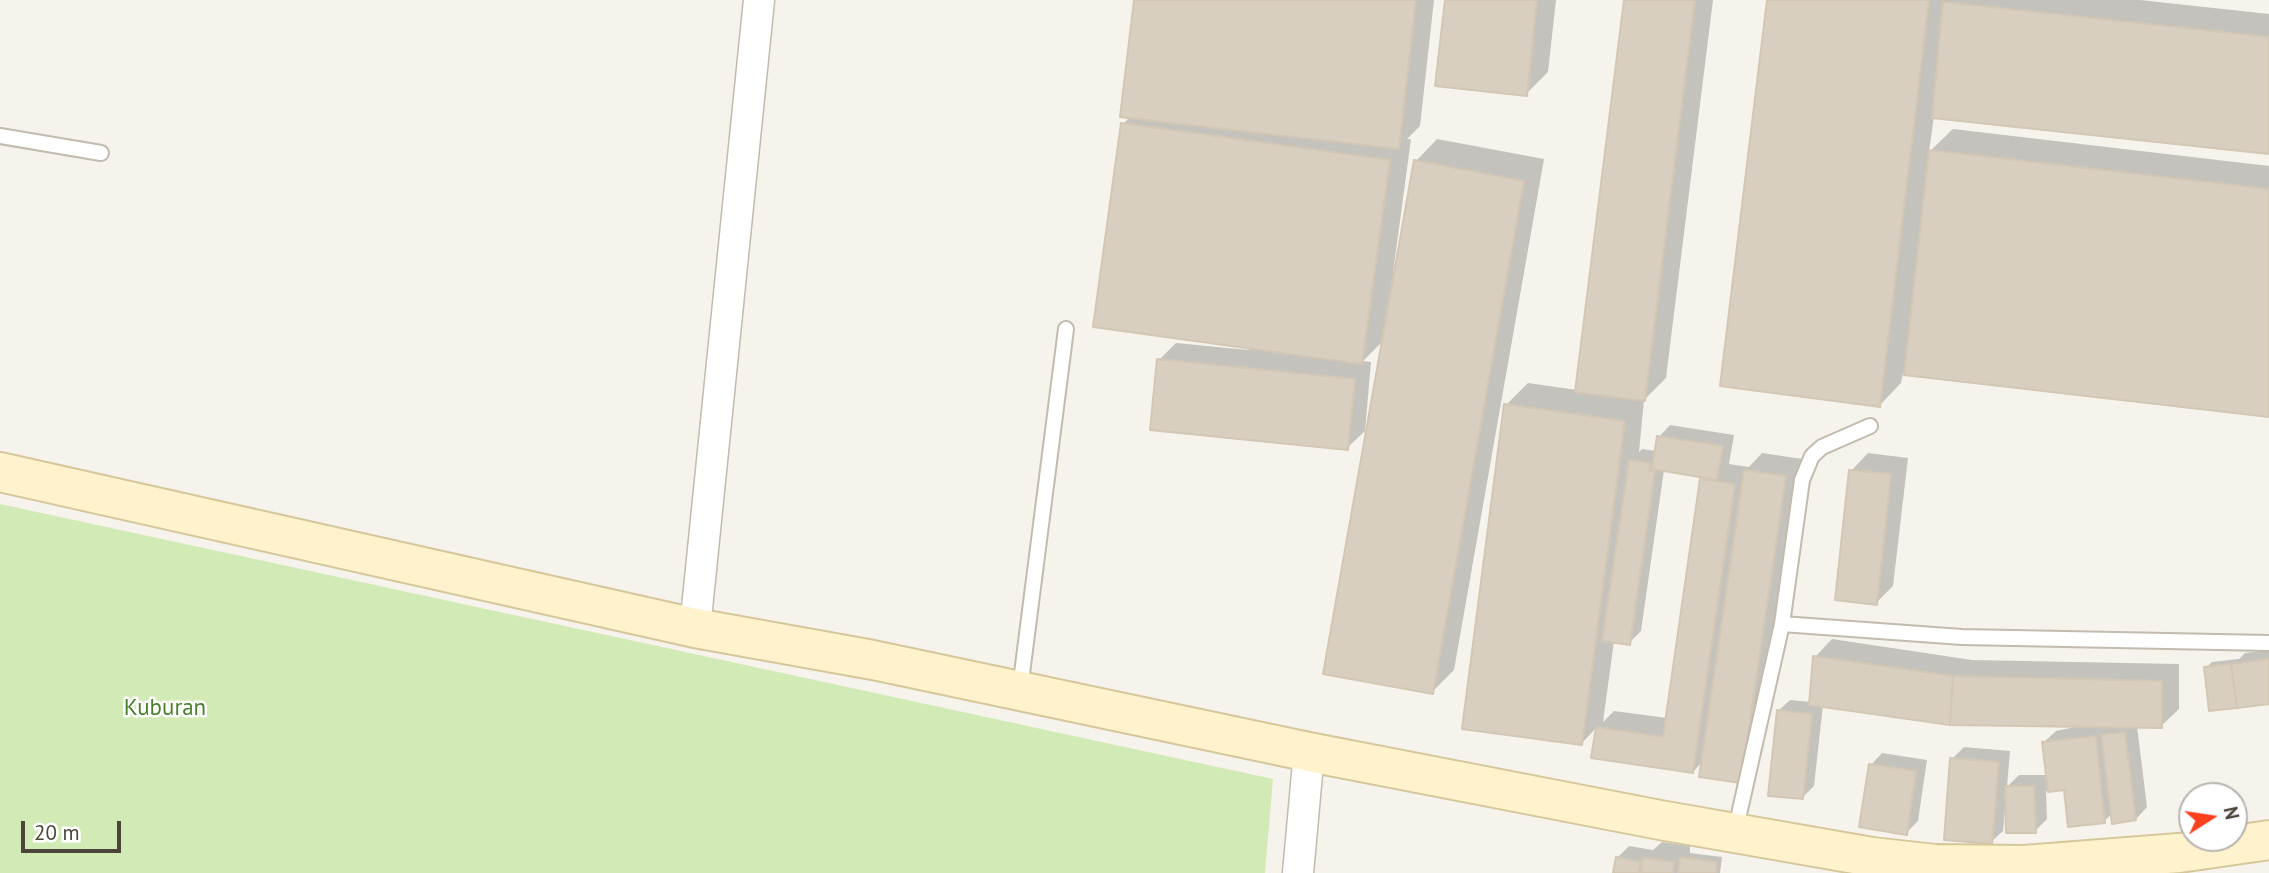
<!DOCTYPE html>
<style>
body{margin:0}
#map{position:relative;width:2269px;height:873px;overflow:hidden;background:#f6f3ec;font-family:"PT Sans",sans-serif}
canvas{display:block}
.north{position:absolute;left:2178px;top:782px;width:70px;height:70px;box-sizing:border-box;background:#fff;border:2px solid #b7b4b0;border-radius:50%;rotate:78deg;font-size:19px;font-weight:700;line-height:28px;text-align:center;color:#4b4439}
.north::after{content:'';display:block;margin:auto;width:24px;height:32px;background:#fc3f1d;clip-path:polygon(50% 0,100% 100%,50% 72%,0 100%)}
.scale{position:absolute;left:21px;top:821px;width:100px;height:32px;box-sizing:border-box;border:4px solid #4b4439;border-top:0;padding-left:9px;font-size:21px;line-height:24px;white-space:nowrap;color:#4b4439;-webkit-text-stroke:5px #fff;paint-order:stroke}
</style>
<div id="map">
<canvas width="2269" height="873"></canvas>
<div class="north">N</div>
<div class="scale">20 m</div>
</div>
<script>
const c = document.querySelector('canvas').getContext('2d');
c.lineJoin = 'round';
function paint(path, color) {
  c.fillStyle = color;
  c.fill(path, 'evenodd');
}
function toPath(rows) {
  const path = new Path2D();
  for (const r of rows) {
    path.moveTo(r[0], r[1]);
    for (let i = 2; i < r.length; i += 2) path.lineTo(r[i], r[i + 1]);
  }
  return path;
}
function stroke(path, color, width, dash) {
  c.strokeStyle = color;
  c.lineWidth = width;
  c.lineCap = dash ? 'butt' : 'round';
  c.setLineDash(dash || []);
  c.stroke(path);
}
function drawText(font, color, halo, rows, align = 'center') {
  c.font = font + ' "PT Sans",sans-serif';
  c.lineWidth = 5;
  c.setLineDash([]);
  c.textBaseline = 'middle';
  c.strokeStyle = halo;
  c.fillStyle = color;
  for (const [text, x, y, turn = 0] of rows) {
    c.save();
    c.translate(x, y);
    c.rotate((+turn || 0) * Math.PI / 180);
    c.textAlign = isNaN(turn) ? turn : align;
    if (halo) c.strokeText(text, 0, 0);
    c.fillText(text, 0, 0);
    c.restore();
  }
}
paint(toPath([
 [0,504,1273,779,1265,873,0,873]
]), '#d2eab5');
paint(toPath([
 [1135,0,1434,0,1420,126,1407,139,1411,139,1393,273,1396,274,1416,161,1437,139,1544,159,1454,670,1432,692,1384,340,1363,361,1371,362,1365,431,1347,448,1159,360,1176,343,1249,350,1250,347,1123,124,1130,117],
 [1446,0,1556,0,1548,72,1526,94],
 [1625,0,1713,0,1666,378,1644,400,1639,452,1642,449,1656,451,1659,437,1670,425,1734,435,1729,464,1749,467,1762,453,1802,459,1758,764,1740,781,1703,761,1693,772,1597,727,1582,743,1506,405,1528,383,1577,390],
 [1664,470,1705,476,1701,480,1667,718,1614,711,1603,722,1614,641,1629,643,1641,631],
 [1769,0,2140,0,2269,14,2269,152,1934,116,1929,152,1953,129,2269,166,2269,416,1903,373,1901,383,1880,405],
 [1868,453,1908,458,1893,586,1876,603,1851,471],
 [1832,639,1972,660,2179,664,2179,709,2161,726,2137,726,2147,807,2136,819,2113,813,2104,821,2066,788,2046,791,2047,819,2035,831,2005,810,2003,831,1991,842,1952,759,1964,747,2010,751,2007,787,2019,775,2048,775,2044,742,2056,731,2084,725,1823,705,1814,786,1802,798,1778,711,1790,700,1811,702,1815,657],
 [2269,650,2269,702,2206,668,2212,662,2239,659,2245,653],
 [1882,753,1927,760,1918,821,1906,833,1871,765],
 [1662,842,1690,846,1690,853,1722,857,1720,873,1615,873,1617,858,1629,846,1653,850]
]), '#0003');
const building = toPath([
 [1134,0,1416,0,1399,149,1120,117,1134,0],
 [1445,0,1537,0,1527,96,1435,86,1445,0],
 [1624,0,1695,0,1645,401,1575,392,1624,0],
 [1767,0,1929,0,1880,407,1720,386,1767,0],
 [1943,2,2269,37,2269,154,1932,118,1943,2],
 [1121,123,1390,160,1362,364,1093,327,1121,123],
 [1929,150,2269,189,2269,417,1904,375,1929,150],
 [1414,160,1524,181,1433,694,1323,674,1414,160],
 [1157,359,1355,379,1348,450,1150,430,1157,359],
 [1504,404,1625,421,1582,745,1462,729,1504,404],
 [1657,436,1723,446,1717,480,1652,469,1657,436],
 [1629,460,1650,463,1649,471,1655,471,1630,645,1602,641,1629,460],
 [1744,470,1786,476,1741,783,1699,777,1744,470],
 [1849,470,1891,474,1877,605,1835,600,1849,470],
 [1700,479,1735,484,1693,773,1591,758,1596,727,1663,737,1700,479],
 [1813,656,1953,676,1950,725,1809,705,1813,656],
 [2269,659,2269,704,2237,708,2231,664,2269,659],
 [2231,664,2237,708,2209,711,2204,667,2231,664],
 [1953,676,2162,681,2162,728,1950,725,1953,676],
 [1777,710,1812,714,1803,799,1768,796,1777,710],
 [2125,732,2136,820,2112,824,2101,735,2125,732],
 [2096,736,2105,823,2068,827,2064,790,2048,792,2042,742,2096,736],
 [1950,758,1999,762,1992,844,1944,840,1950,758],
 [1869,764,1916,771,1907,835,1859,827,1869,764],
 [2005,786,2034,786,2036,833,2006,833,2005,786],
 [1616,857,1641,862,1639,873,1613,873,1616,857],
 [1680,857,1717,862,1716,873,1678,873,1680,857],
 [1643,858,1674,862,1673,873,1641,873,1643,858]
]);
paint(building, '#d8cfc1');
stroke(building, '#d3c7b4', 2);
const service = toPath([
 [0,136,101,153],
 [1782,624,1962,637,2269,643],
 [1020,689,1066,329],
 [1735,832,1782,624,1802,480,1812,456,1822,447,1870,426]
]);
const minor = toPath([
 [695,628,759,0],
 [1298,873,1309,752]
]);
const secondary = toPath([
 [0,472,695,628,873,660,1309,752,1660,820,1872,857,1935,864,2024,865,2179,853,2269,840]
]);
stroke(service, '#c2bbae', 18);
stroke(minor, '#c2bbae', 33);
stroke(secondary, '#d6c79b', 42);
stroke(service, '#fff', 14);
stroke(minor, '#fff', 30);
stroke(secondary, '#fff3cd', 38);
drawText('23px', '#4a7f2a', '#fff', [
 ["Kuburan",165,708]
]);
</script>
